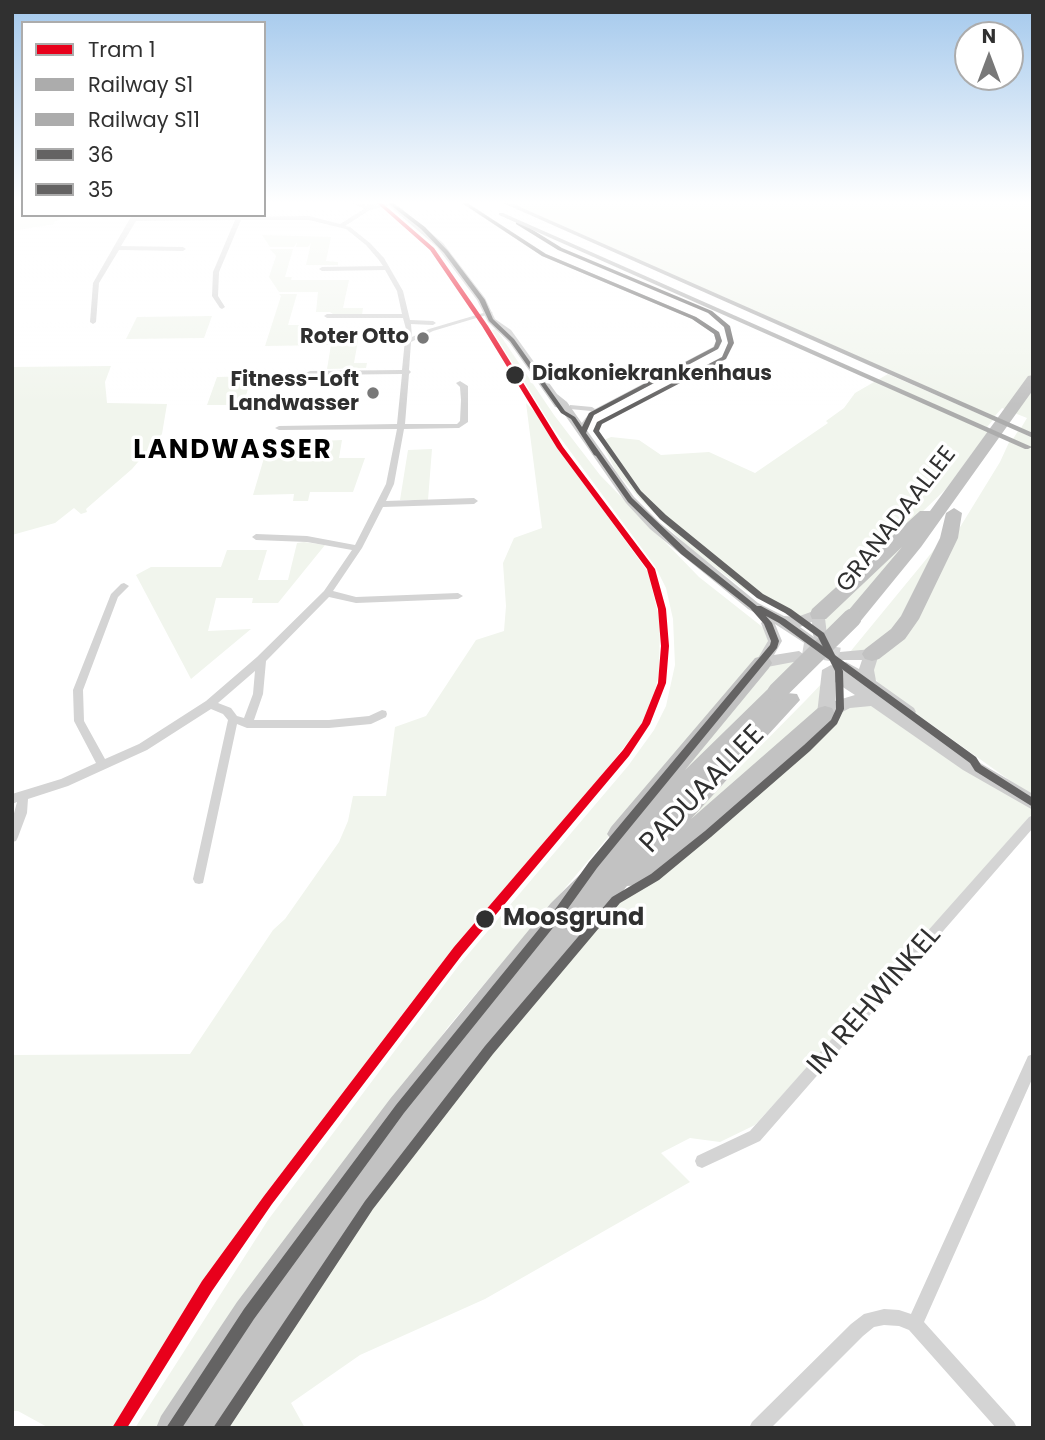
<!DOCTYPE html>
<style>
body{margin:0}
#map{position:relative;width:1045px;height:1440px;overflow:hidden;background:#fff;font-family:Poppins,sans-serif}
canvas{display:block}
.frame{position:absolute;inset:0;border:14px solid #303030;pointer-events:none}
.legend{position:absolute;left:21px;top:21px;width:245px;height:196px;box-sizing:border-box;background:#fff;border:2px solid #acacac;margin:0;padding:9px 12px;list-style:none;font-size:21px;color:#303030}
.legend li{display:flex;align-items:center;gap:14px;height:35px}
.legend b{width:35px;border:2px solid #acacac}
.north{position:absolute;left:954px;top:21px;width:70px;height:70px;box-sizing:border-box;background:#fff;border:2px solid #acacac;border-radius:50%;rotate:0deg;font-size:19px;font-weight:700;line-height:28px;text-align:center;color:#303030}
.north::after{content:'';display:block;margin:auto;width:24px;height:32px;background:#787878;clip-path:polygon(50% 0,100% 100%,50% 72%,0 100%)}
</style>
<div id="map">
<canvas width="1045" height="1440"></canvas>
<div class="frame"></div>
<ul class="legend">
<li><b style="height:9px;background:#e8001b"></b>Tram 1</li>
<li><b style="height:9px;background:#acacac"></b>Railway S1</li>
<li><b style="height:9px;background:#acacac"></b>Railway S11</li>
<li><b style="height:9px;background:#646363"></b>36</li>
<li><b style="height:9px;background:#646363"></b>35</li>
</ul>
<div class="north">N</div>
</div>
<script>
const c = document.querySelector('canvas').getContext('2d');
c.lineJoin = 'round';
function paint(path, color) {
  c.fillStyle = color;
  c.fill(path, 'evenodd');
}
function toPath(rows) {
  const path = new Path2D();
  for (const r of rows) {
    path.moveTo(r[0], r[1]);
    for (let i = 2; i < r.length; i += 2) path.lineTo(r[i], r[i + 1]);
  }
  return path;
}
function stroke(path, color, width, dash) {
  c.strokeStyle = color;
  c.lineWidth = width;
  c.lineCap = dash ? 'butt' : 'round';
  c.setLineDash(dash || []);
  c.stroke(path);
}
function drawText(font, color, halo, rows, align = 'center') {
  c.font = font + ' Poppins,sans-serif';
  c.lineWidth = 7;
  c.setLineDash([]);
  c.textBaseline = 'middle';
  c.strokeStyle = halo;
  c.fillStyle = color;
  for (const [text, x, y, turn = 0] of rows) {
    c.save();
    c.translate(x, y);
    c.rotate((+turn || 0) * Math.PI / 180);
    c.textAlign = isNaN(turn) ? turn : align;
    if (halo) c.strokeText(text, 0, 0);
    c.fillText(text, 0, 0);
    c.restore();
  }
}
paint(toPath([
 [12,203,23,203,23,215,70,215,54,222,55,224,12,231],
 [508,203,1033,203,1033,434,1021,428,1027,418,1002,408,994,417],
 [262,235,331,237,326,261,338,262,338,265,306,265,311,243,308,247,296,247,297,242,294,247,270,247],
 [270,249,293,249,285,277,292,277,291,280,349,280,343,308,363,308,362,315,336,316,330,312,316,312,318,292,279,292,269,277,276,256],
 [279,294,297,294,288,325,300,325,299,330,360,329,354,363,367,363,366,368,327,369,331,345,265,346,281,296],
 [212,316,204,338,126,339,137,317],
 [496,329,554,415,600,475,699,577,765,629,770,645,448,1027,163,1428,135,1428,268,1220,459,965,628,766,654,730,666,706,675,665,673,619,666,588,655,566,553,428,492,330],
 [111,366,105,382,107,403,167,404,162,434,132,469,86,509,87,512,81,514,74,508,55,523,12,535,12,367],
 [888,374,993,420,987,427,990,429,946,489,919,515,816,612,794,618,745,590,688,547,642,501,617,473,604,448,604,440,611,437,639,440,661,455,709,452,755,473,828,423,826,421,844,408,855,393],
 [252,376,243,405,207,405,217,377],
 [526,403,536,413,559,449,648,572,660,622,659,673,653,700,643,723,584,798,449,958,237,1234,113,1428,49,1428,18,1411,12,1411,12,1055,190,1054,273,930,285,919,339,842,348,821,353,796,386,796,395,727,426,716,476,640,504,631,506,606,503,563,514,538,542,528],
 [1018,431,1033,438,1033,797,886,692,872,675,877,657,954,537,1000,462,1011,438,1013,439],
 [342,440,339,458,365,458,353,492,310,492,308,501,293,501,294,494,253,495,264,458,319,457,323,441],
 [432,449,428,500,400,500,408,450],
 [924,520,867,594,825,632,825,617],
 [942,540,899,627,868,650,850,652],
 [304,542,325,545,278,603,252,603,253,598,216,598,208,631,251,629,191,679,136,575,151,567,221,567,227,550,267,550,258,580,288,580,297,543],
 [800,660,637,823,772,664],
 [825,680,821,709,653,855,806,700],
 [850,704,871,705,1033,809,1031,815,902,963,755,1125,720,1142,690,1138,661,1153,690,1182,485,1299,360,1355,291,1403,305,1428,221,1428,403,1162,551,975,619,898,831,716]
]), '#f1f5ed');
stroke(toPath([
 [803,649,845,656]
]), '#d6d6d6', 15, [15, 7]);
paint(toPath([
 [352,203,360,203,369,207,388,203,394,204,370,210,345,226,350,227,370,243,384,258,403,291,410,320,433,321,436,323,433,325,411,324,412,337,429,329,490,311,493,313,433,331,411,342,409,370,411,372,409,374,405,424,457,424,460,421,461,400,460,387,456,383,460,381,468,386,468,422,459,428,404,429,394,484,386,501,474,498,478,501,474,504,383,507,362,548,333,591,356,597,458,593,463,596,458,599,356,603,329,597,266,661,263,694,254,720,329,720,369,716,382,710,386,711,387,714,386,717,371,724,329,728,247,728,237,724,203,883,199,884,195,883,193,879,228,720,223,714,211,709,147,750,68,786,28,799,27,813,18,837,16,841,12,842,12,821,17,802,12,804,12,794,61,779,96,763,74,721,73,690,111,594,121,584,124,583,129,586,118,597,83,690,84,721,105,759,139,744,206,701,257,657,324,591,352,550,307,542,256,540,252,537,256,534,307,536,355,545,386,484,397,429,279,430,275,428,279,426,397,424,402,374,310,375,306,373,310,371,402,370,406,329,403,318,327,318,324,316,327,314,402,314,397,291,385,270,322,271,319,269,322,267,383,266,378,259,366,245,346,229,309,220,241,220,219,272,218,296,225,307,222,309,220,308,212,296,213,272,235,220,136,221,121,246,183,247,186,249,183,251,119,250,99,283,96,322,93,324,90,322,93,283,132,215,138,215,137,217,236,217,239,215,242,217,309,216,340,224,364,209,352,203],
 [255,671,253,694,244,718,237,716,231,708,218,703,255,671],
 [461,203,468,203,546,254,696,317,719,332,722,341,719,348,594,415,588,426,582,426,581,424,591,411,570,409,570,405,592,407,595,409,713,347,716,341,714,334,692,319,542,256,461,203],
 [1033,815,1033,828,760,1141,702,1168,697,1166,695,1161,697,1156,750,1131,1029,817,1033,815],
 [1033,1054,1033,1077,924,1322,1014,1422,1017,1428,996,1428,909,1330,899,1326,884,1325,874,1327,863,1336,771,1428,749,1428,752,1422,851,1324,864,1314,884,1309,899,1310,911,1314,1028,1056,1033,1054]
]), '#d4d4d4');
paint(toPath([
 [369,203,378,203,370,208,366,206,369,203],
 [386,203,395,203,443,243,485,298,495,319,511,330,557,394,567,402,634,497,660,523,758,603,784,616,797,617,819,609,824,610,827,635,825,639,817,639,819,643,817,647,812,648,775,624,782,641,774,655,799,651,806,656,804,660,762,668,757,667,755,663,768,641,761,623,766,619,748,609,650,529,626,503,560,408,555,407,509,342,488,322,477,300,437,247,386,203],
 [812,622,813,635,814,637,800,627,812,622],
 [872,649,879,654,874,670,876,681,914,708,916,712,911,717,975,760,1033,794,1033,810,963,770,871,706,850,708,831,718,819,718,817,714,822,670,831,665,839,669,841,664,846,662,859,669,862,660,840,660,838,656,840,652,872,649],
 [835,682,855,695,835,701,835,682]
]), '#cecece');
paint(toPath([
 [1033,375,1033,390,921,547,859,623,845,623,842,618,902,547,826,619,812,619,810,614,812,609,920,511,930,511,1028,376,1033,375],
 [954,508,962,513,958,538,919,619,905,639,879,659,872,661,865,659,862,654,865,649,891,629,901,616,940,538,946,513,954,508],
 [762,656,769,658,772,663,769,668,685,770,770,687,777,684,784,687,787,693,797,694,800,700,691,819,818,708,825,706,832,708,835,714,832,720,708,832,656,874,640,885,627,886,617,898,489,1052,370,1209,226,1428,156,1428,161,1416,237,1302,390,1099,551,903,613,842,607,834,611,827,755,658,762,656]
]), '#c2c2c2');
stroke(toPath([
 [777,692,852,618]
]), '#c2c2c2', 19);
paint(toPath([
 [388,203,393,203,425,227,448,251,485,300,493,319,514,339,565,411,575,417,582,427,589,413,714,347,716,341,714,334,692,319,542,256,462,203,467,203,546,254,696,317,719,332,722,341,718,349,594,415,586,433,632,498,687,550,757,606,761,606,785,619,976,757,981,765,1033,798,1033,807,975,771,970,763,779,623,766,616,772,623,779,641,777,648,597,868,564,914,404,1113,254,1319,182,1428,166,1428,244,1309,396,1105,556,908,589,862,770,645,771,641,764,624,750,608,681,554,628,502,596,456,594,455,571,419,561,413,510,341,489,321,479,300,444,253,421,229,388,203]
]), '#646363');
paint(toPath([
 [516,222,520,222,562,248,712,311,730,326,734,343,726,359,602,424,599,431,641,491,666,515,763,594,791,609,824,633,843,671,844,709,837,724,810,751,711,837,659,880,620,903,493,1054,373,1209,229,1428,213,1428,365,1201,485,1046,612,897,651,874,705,831,804,745,831,720,836,709,835,671,818,637,785,613,757,598,660,519,637,493,593,431,597,422,722,357,728,343,724,327,708,313,558,250,516,224,516,222]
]), '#646363');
paint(toPath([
 [503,203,511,203,1033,433,1033,438,503,203]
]), '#acacac');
paint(toPath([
 [499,213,503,213,1032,447,1028,449,1025,449,499,215,499,213]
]), '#acacac');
paint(toPath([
 [377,203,382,203,434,248,488,326,563,447,655,569,666,609,669,646,666,683,650,724,629,756,462,955,272,1204,212,1291,127,1428,112,1428,202,1281,264,1196,454,947,623,750,642,723,658,683,661,646,658,609,647,569,557,448,482,326,430,250,377,203]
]), '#e8001b');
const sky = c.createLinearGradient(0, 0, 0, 405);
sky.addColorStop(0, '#a3c8ec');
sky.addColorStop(0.5, '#fff');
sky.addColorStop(1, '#ffffff00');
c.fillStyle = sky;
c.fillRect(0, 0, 1045, 405);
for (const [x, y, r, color] of [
 [423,338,7,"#787878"],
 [515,375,10,"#303030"],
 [373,393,7,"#787878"],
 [485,919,10,"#303030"]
]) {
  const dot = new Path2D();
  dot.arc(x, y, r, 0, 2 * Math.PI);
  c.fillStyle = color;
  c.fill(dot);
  stroke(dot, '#fff', 2.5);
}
drawText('bold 21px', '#303030', '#fff', [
 ["Roter Otto",409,338],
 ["Fitness-Loft",359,381],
 ["Landwasser",359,405]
], 'right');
drawText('bold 21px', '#303030', '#fff', [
 ["Diakoniekrankenhaus",532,375]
], 'left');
drawText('24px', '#303030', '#fff', [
 ["GRANADAALLEE",897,520,-52]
]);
drawText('bold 24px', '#303030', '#fff', [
 ["Moosgrund",503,919]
], 'left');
c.letterSpacing = '2px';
drawText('bold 26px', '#000', '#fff', [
 ["LANDWASSER",233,451]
]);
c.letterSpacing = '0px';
drawText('28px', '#303030', '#fff', [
 ["PADUAALLEE",703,790,-46],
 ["IM REHWINKEL",875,1001,-49]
]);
</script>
